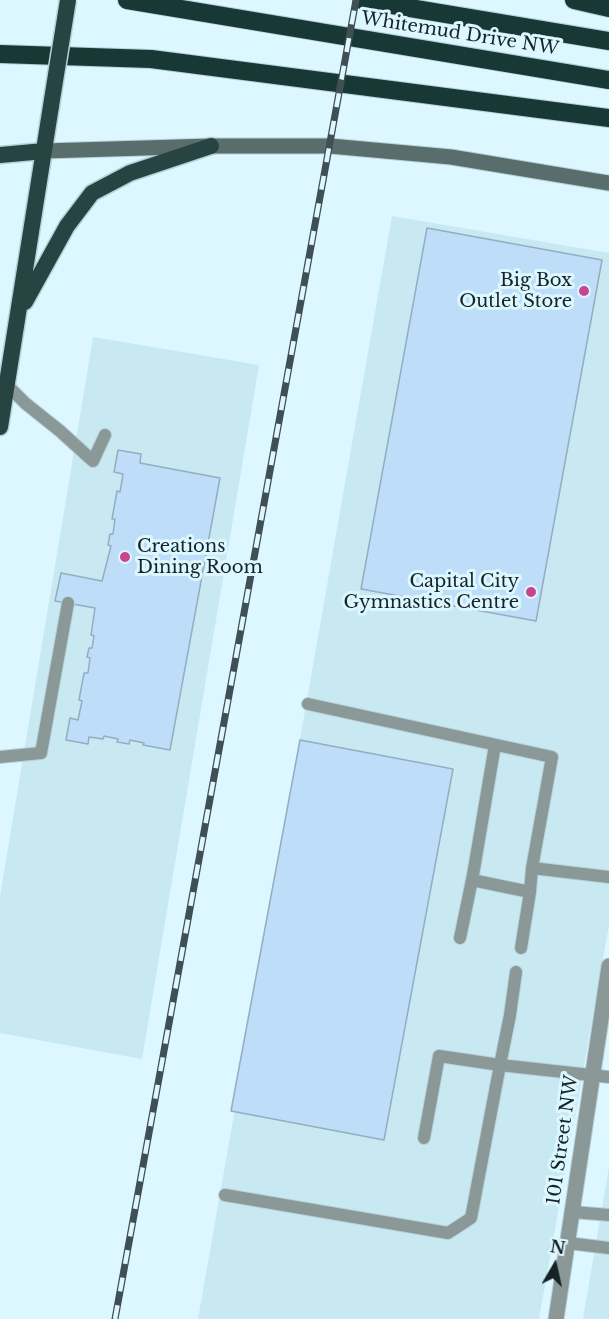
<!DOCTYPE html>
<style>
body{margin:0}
#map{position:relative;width:609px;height:1319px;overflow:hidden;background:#dcf7ff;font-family:"Libre Baskerville",serif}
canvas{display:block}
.north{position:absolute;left:525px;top:1235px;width:60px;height:60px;-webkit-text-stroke:4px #dcf7ff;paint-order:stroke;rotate:9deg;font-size:16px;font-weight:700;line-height:24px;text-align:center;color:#162326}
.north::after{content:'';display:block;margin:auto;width:21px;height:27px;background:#162326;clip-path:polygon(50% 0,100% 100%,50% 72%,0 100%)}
</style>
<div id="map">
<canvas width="609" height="1319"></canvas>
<div class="north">N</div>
</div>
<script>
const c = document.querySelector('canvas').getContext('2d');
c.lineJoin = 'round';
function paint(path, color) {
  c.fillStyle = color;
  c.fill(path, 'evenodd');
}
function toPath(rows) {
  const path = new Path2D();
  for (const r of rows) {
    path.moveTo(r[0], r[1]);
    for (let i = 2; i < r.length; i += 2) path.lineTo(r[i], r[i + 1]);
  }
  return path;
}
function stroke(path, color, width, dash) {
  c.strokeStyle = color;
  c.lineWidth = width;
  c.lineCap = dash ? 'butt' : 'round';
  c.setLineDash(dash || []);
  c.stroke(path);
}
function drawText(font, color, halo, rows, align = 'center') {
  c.font = font + ' "Libre Baskerville",serif';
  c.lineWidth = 6;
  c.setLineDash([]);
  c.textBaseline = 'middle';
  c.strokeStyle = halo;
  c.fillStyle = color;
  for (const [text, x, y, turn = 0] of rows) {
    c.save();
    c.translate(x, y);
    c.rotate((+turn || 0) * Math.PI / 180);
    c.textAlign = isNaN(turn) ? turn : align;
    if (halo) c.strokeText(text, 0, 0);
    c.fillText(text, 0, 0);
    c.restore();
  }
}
paint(toPath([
 [392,216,609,253,609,925,539,1319,198,1319],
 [93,337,259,365,142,1059,0,1033,0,896],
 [609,1167,609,1319,583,1319]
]), '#c8e9f2');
const building = toPath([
 [427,228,602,260,536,621,361,589,427,228],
 [118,450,141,454,140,463,220,478,170,750,143,745,144,743,130,740,129,744,117,742,118,739,104,736,103,739,89,737,88,744,66,740,70,718,78,720,82,701,79,700,84,673,88,673,90,658,87,657,89,648,92,648,94,636,91,635,95,608,55,601,61,573,102,581,111,546,108,545,110,534,113,534,115,519,112,519,117,491,120,492,123,474,114,472,118,450],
 [300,740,453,769,384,1140,231,1111,300,740]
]);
paint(building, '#bdddf8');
stroke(building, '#96acc0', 1.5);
const service = toPath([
 [7,385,25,403,60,431,93,461,105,435],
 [308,704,552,757,532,868,609,877],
 [0,757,41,753,68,603],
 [472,880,530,892,532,868],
 [460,938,473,875,495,745],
 [521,948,530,892],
 [516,972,510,1015,500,1065,609,1077],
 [225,1195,448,1233,471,1218,500,1065,439,1056,424,1138],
 [573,1212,609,1215],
 [568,1243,609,1248]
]);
const minor = toPath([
 [556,1319,609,966]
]);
const secondary = toPath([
 [44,151,211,146,330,146,451,157,609,183]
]);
const trunk = toPath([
 [0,155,44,151],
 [25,302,67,226,92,193,130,173,211,146],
 [0,427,51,106]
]);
const motorway = toPath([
 [127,0,609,80],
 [362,0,609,41],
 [574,0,609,8],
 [0,54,151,59,609,118]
]);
stroke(service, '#b8d1d8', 14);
stroke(minor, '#b8d1d8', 17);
stroke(secondary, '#b8d1d8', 17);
stroke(trunk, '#b8d1d8', 19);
stroke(motorway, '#b8d1d8', 20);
stroke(service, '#8a9897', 12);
stroke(minor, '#8a9897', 15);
stroke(secondary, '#596e6c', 15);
stroke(trunk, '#274442', 16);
stroke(motorway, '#183836', 18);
const rail = toPath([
 [115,1319,356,0]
]);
stroke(rail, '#3f4f53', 7);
stroke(rail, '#dcf7ff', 4.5, [14]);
const trunkBridge = toPath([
 [51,106,68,0]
]);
stroke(trunkBridge, '#b8d1d8', 19, []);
stroke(trunkBridge, '#274442', 16);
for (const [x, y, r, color] of [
 [584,291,6,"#c7458e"],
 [125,557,6,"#c7458e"],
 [531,592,6,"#c7458e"]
]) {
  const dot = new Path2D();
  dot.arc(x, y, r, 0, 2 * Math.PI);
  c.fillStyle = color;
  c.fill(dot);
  stroke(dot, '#dcf7ff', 2);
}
drawText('18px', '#162326', '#dcf7ff', [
 ["Whitemud Drive NW",460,34,9],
 ["101 Street NW",563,1140,-82]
]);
drawText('18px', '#162326', '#dcf7ff', [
 ["Big Box",572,281],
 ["Outlet Store",572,302],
 ["Creations",137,547,"left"],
 ["Dining Room",137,568,"left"],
 ["Capital City",519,582],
 ["Gymnastics Centre",519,603]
], 'right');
</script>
